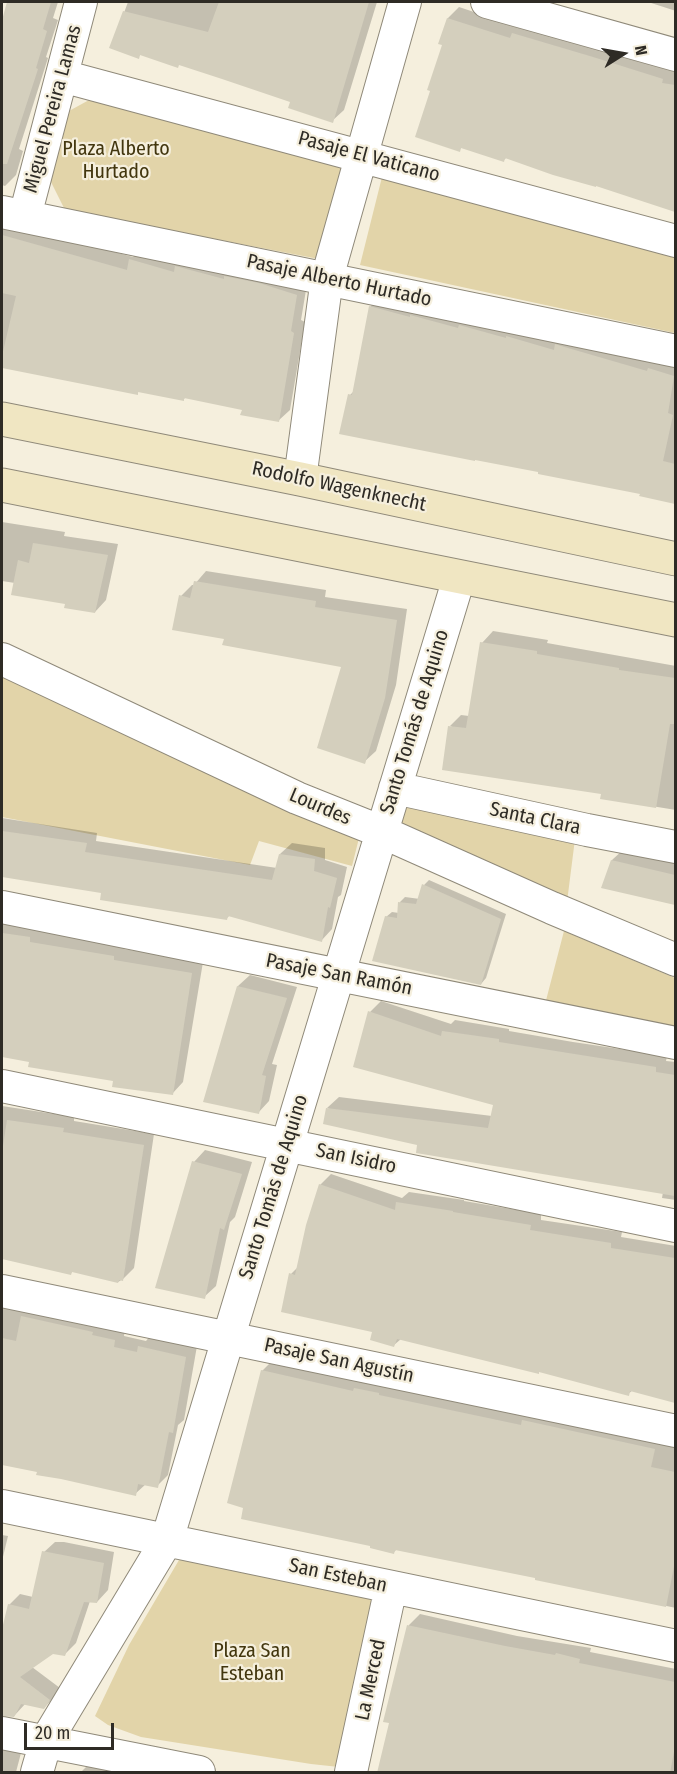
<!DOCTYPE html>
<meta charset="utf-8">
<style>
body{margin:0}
#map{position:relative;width:677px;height:1774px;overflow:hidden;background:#f5efdd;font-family:"Fira Sans Condensed",sans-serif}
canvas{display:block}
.frame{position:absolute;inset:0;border:3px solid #2e2b25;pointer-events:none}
.north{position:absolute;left:593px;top:24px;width:60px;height:60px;-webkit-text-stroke:4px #f5efdd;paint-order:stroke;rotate:79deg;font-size:16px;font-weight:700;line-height:24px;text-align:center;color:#2e2b25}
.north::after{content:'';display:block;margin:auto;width:21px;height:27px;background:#2e2b25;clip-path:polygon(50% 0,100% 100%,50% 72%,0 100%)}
.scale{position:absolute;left:24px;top:1723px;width:90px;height:27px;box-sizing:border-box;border:3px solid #2e2b25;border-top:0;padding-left:8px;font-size:18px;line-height:21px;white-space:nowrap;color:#2e2b25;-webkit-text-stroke:4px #f5efdd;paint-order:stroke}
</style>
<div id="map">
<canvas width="677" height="1774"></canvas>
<div class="frame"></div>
<div class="north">N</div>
<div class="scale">20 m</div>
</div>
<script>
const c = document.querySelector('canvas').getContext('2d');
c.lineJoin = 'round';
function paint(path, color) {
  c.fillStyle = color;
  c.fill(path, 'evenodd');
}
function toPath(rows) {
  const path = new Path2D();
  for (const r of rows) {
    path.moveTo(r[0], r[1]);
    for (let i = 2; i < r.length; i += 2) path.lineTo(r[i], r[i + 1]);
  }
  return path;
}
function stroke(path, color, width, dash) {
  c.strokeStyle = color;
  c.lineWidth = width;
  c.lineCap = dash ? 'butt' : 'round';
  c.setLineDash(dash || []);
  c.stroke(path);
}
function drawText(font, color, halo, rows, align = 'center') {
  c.font = font + ' "Fira Sans Condensed",sans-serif';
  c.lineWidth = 4.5;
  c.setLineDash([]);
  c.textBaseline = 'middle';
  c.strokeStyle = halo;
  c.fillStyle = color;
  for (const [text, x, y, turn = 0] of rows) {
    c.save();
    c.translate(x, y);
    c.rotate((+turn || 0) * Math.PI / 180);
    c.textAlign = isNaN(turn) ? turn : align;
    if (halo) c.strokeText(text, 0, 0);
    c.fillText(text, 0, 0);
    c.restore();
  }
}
paint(toPath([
 [100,94,347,167,324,260,65,210,50,180,69,111],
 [384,169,675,257,675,333,360,265],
 [2,677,292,811,359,838,352,866,259,841,250,865,2,817],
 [399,800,575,839,567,902,389,824],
 [564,931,675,978,675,1036,543,1012],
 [179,1560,275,1574,379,1599,339,1767,311,1764,141,1737,108,1725,95,1716,129,1645]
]), '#e2d4a9');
paint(toPath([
 [9,2,58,2,53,18,58,20,46,57,48,58,19,149,23,151,16,175,5,186,2,185,2,25],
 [128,2,377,2,344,110,332,121,292,101,180,63,141,54,138,57,111,48],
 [648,2,676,2,676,11],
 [459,7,519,27,676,68,676,210,507,157,503,161,462,147,459,150,444,44,440,43,448,18],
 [4,222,133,257,142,249,307,284,301,320,305,322,290,410,278,421,243,408,186,397,184,399,140,391,137,393,2,367,2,225],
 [381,296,676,362,676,502,641,495,642,493,350,395,355,390,370,307],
 [2,522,65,532,64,536,118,544,106,600,95,612,15,583,2,581],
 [206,571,326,590,325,597,407,609,396,685,376,751,364,762,343,665,226,638,181,596,192,585,194,585],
 [493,631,548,640,547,643,676,666,676,810,602,798,602,793,450,726,461,715,469,716,482,643],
 [2,818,97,833,96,841,277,868,280,854,292,843,325,848,325,860,347,867,341,895,338,897,332,929,321,941,230,915,227,918,103,891,2,875],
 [624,849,676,862,676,904,603,887,612,860],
 [429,880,506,914,486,978,481,984,386,917,392,912,399,913,400,902,405,897,420,899,424,885],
 [2,920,41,926,40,931,125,946,124,949,203,962,183,1082,172,1094,2,1055],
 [250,975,297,987,272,1064,277,1065,269,1101,258,1113,205,1101,238,986],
 [381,1001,451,1024,455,1020,509,1029,509,1031,573,1042,667,1056,666,1061,676,1062,676,1200,662,1198,663,1192,419,1144,327,1108,339,1097,492,1116,494,1104,370,1012],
 [2,1106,74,1117,74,1121,154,1134,134,1268,123,1279,118,1282,73,1271,71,1273,2,1257],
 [205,1150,252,1162,235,1217,230,1222,216,1286,204,1297,194,1162],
 [331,1174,402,1198,409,1192,464,1200,464,1201,541,1214,541,1220,622,1232,621,1237,676,1246,676,1401,633,1390,628,1394,540,1371,401,1339,394,1345,291,1274,299,1266,320,1185],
 [2,1300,125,1329,124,1336,146,1341,151,1335,197,1346,184,1420,178,1425,168,1475,157,1486,146,1484,135,1494,2,1463],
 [273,1360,676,1444,676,1608,536,1578,537,1577,397,1549,394,1552,262,1371],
 [2,1535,8,1536,2,1561],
 [55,1542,64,1542,114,1552,108,1590,97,1602,90,1601,76,1643,64,1655,53,1652,32,1667,60,1688,55,1696,44,1708,26,1703,14,1716,2,1715,2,1635,9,1605,20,1594,33,1597,43,1553],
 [420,1614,517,1636,591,1648,590,1652,676,1669,676,1772,378,1772,391,1722,385,1721,409,1625],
 [2,1735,9,1739,4,1750,21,1753,16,1772,2,1772],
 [93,1760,147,1772,81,1772]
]), '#0003');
paint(toPath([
 [7,2,51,2,43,29,47,31,36,68,38,69,7,164,2,164,2,20],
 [219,2,369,2,333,123,288,108,290,102,222,79,179,65,178,68,140,55,139,59,109,48,123,11,208,32],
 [447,18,510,38,512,33,593,57,663,79,662,83,675,85,675,212,596,186,596,187,553,175,505,158,504,162,461,148,460,152,415,137,430,91,427,90,442,45,438,44],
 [2,235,127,270,129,259,174,272,175,266,224,279,224,276,259,283,297,295,291,331,294,333,279,422,240,415,242,410,184,398,184,401,138,392,138,395,2,368,2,356,16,296,2,293],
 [369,306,410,317,410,315,458,328,459,325,506,338,506,336,554,350,555,344,561,346,647,371,648,368,674,376,668,413,673,415,663,461,675,464,675,504,639,496,640,494,538,474,538,472,475,460,475,461,339,434,348,394,352,395],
 [33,543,108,555,95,613,64,608,65,604,11,595,18,560,29,563],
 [194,581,316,601,315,607,397,620,385,698,365,764,317,748,341,667,222,645,224,639,172,630,179,595,190,598],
 [480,642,537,651,537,654,619,668,619,670,675,678,675,724,670,724,656,808,600,799,601,794,442,770,448,726,466,728],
 [2,831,87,843,85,852,272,880,279,854,315,859,314,871,337,878,330,908,328,907,322,942,228,916,227,920,100,900,101,893,2,877],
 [611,860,675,875,675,905,601,888],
 [422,884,501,919,481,985,372,961,385,916,397,918,398,902,416,904],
 [2,933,30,937,30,942,114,956,114,960,192,973,173,1095,112,1087,113,1081,28,1067,29,1062,2,1057],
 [237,986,287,998,262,1075,266,1076,259,1114,203,1102],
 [368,1011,441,1036,442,1031,499,1039,499,1042,656,1067,656,1072,675,1075,675,1196,416,1153,417,1145,323,1124,326,1108,488,1128,493,1105,353,1067],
 [7,1120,64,1128,63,1132,144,1145,123,1281,119,1280,118,1283,72,1272,71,1275,2,1259,2,1153],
 [192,1161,242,1174,224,1230,220,1228,205,1299,155,1288],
 [319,1184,395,1210,396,1202,453,1211,453,1212,531,1225,530,1230,611,1243,611,1248,675,1258,675,1403,630,1391,629,1396,539,1372,539,1374,397,1339,394,1347,370,1340,372,1332,281,1312,289,1273,295,1275,306,1225],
 [21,1316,93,1332,92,1335,115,1340,114,1347,137,1352,138,1346,186,1357,173,1433,169,1432,158,1488,138,1484,136,1496,61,1479,36,1475,37,1472,2,1465,2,1338,16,1341],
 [261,1370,353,1391,354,1388,379,1393,379,1395,521,1425,522,1420,655,1449,651,1467,675,1472,675,1561,666,1607,535,1580,535,1578,395,1550,394,1554,370,1548,370,1546,241,1519,243,1508,227,1503],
 [42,1551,104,1563,97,1603,84,1602,65,1656,53,1654,20,1677,50,1700,44,1709,21,1704,14,1717,2,1716,2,1629,8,1604,29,1609],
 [407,1625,505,1646,555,1655,556,1653,580,1659,579,1663,675,1682,675,1746,670,1773,377,1773,389,1723,383,1722]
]), '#d4cfbd');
const street = toPath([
 [487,2,676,55],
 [62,76,676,241],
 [2,212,676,351],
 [25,216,81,2],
 [300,479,327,278,405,2],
 [2,659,297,798,382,832,552,908,676,960],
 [395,788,587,830,676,847],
 [2,907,676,1043],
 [2,1086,676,1226],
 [2,1291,676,1431],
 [2,1506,676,1646],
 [2,1733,199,1772],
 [37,1772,46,1741,167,1540,459,578],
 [351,1772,391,1587]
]);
const secondary = toPath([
 [2,419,300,479,676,559],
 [2,485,676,620]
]);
stroke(street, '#8f8979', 34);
stroke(secondary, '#8f8979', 35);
stroke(street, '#fff', 32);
stroke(secondary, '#f0e6c2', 33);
drawText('20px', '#2e2b25', '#f5efdd', [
 ["Miguel Pereira Lamas",53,109,-75],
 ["Pasaje El Vaticano",369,157,15],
 ["Pasaje Alberto Hurtado",339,281,12],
 ["Rodolfo Wagenknecht",339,487,12],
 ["Santo Tomás de Aquino",415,722,-73],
 ["Lourdes",320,807,23],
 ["Santa Clara",535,819,12],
 ["Pasaje San Ramón",339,975,11],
 ["San Isidro",356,1159,12],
 ["Santo Tomás de Aquino",274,1187,-73],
 ["Pasaje San Agustín",339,1361,12],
 ["San Esteban",338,1576,12],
 ["La Merced",371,1680,-78]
]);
drawText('20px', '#42360e', '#f5efdd', [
 ["Plaza Alberto",116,149],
 ["Hurtado",116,172],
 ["Plaza San",252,1651],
 ["Esteban",252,1674]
]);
</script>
